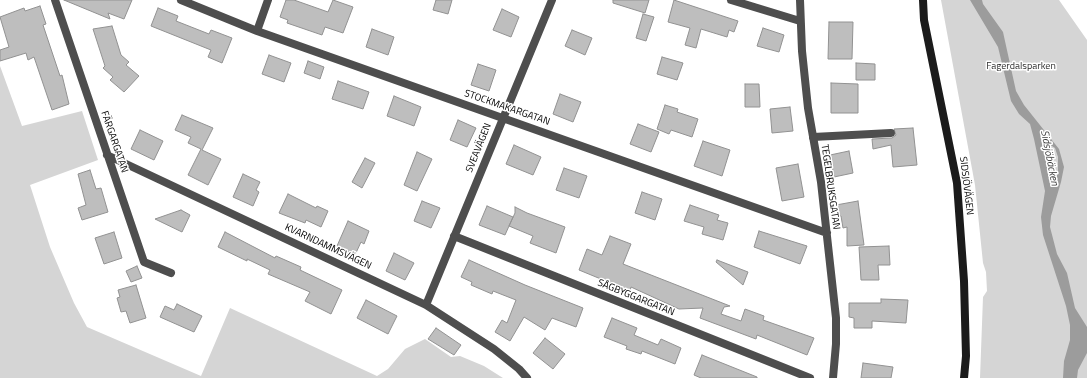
<!DOCTYPE html>
<meta charset="utf-8">
<style>
body{margin:0}
canvas{display:block;background:#fff}
</style>
<canvas width="1087" height="378"></canvas>
<script>
const c = document.querySelector('canvas').getContext('2d');
c.lineJoin = 'round';
function paint(path, color) {
  c.fillStyle = color;
  c.fill(path, 'evenodd');
}
function toPath(rows) {
  const path = new Path2D();
  for (const r of rows) {
    path.moveTo(r[0], r[1]);
    for (let i = 2; i < r.length; i += 2) path.lineTo(r[i], r[i + 1]);
  }
  return path;
}
function stroke(path, color, width, dash) {
  c.strokeStyle = color;
  c.lineWidth = width;
  c.lineCap = dash ? 'butt' : 'round';
  c.setLineDash(dash || []);
  c.stroke(path);
}
function drawText(font, color, halo, rows, align = 'center') {
  c.font = font + ' "Titillium Web",sans-serif';
  c.lineWidth = 3;
  c.setLineDash([]);
  c.textBaseline = 'middle';
  c.strokeStyle = halo;
  c.fillStyle = color;
  for (const [text, x, y, turn = 0] of rows) {
    c.save();
    c.translate(x, y);
    c.rotate((+turn || 0) * Math.PI / 180);
    c.textAlign = isNaN(turn) ? turn : align;
    if (halo) c.strokeText(text, 0, 0);
    c.fillText(text, 0, 0);
    c.restore();
  }
}
paint(toPath([
 [941,0,1059,0,1087,40,1087,378,980,378,983,297,987,291,986,272,983,263,975,185],
 [0,66,22,126,82,111,98,160,30,185,50,247,74,303,87,327,201,376,230,308,377,376,388,369,405,349,425,339,451,357,460,356,484,366,503,378,0,378]
]), '#d5d5d5');
paint(toPath([
 [970,0,982,0,983,4,1003,32,1016,91,1024,105,1059,149,1064,167,1061,182,1051,216,1050,227,1057,254,1067,273,1075,308,1087,327,1087,353,1078,370,1077,378,1063,378,1064,361,1070,340,1070,325,1066,306,1043,235,1041,217,1045,191,1034,139,1030,124,1019,114,1011,101,998,47],
 [1040,134,1049,144,1055,148,1058,157,1058,170,1056,177,1050,181]
]), '#9c9c9c');
const building = toPath([
 [64,0,132,0,124,19,108,13,110,19,64,0],
 [286,0,294,0,328,12,333,0,353,7,343,33,325,27,322,35,287,23,288,20,280,17,286,0],
 [436,0,452,0,448,14,433,10,436,0],
 [613,0,649,0,645,13,613,3,613,0],
 [674,0,738,21,734,32,729,30,727,37,701,29,696,48,685,45,690,28,668,22,674,0],
 [40,6,46,24,43,25,60,76,62,75,69,104,52,110,34,57,28,60,26,53,0,61,0,50,9,47,0,17,24,8,25,11,40,6],
 [158,8,178,16,176,21,209,34,211,30,232,38,222,63,208,57,211,50,151,26,158,8],
 [502,9,519,17,511,37,493,30,502,9],
 [643,14,654,17,646,41,636,38,643,14],
 [829,22,853,22,852,59,828,59,829,22],
 [112,26,121,55,129,62,126,65,139,76,124,92,110,80,113,77,103,68,105,66,93,29,112,26],
 [763,28,784,35,779,52,757,46,763,28],
 [372,29,394,37,388,55,366,47,372,29],
 [572,30,592,38,585,55,565,46,572,30],
 [269,55,291,63,284,82,262,74,269,55],
 [662,57,683,63,677,80,657,74,662,57],
 [308,61,324,67,320,79,304,73,308,61],
 [856,63,875,64,875,80,856,80,856,63],
 [478,64,496,70,489,91,471,85,478,64],
 [338,81,369,92,363,109,332,99,338,81],
 [831,83,858,84,858,113,831,113,831,83],
 [745,84,759,84,760,107,745,107,745,84],
 [560,94,581,102,573,122,553,114,560,94],
 [394,96,421,107,414,126,387,116,394,96],
 [665,105,678,109,677,112,698,119,692,137,671,130,669,134,657,129,665,105],
 [790,107,793,131,772,133,770,109,790,107],
 [182,115,213,128,202,150,221,159,208,185,188,175,201,149,188,143,191,137,175,130,182,115],
 [458,120,476,128,467,147,450,140,458,120],
 [638,124,659,132,651,152,630,144,638,124],
 [913,128,917,165,893,167,891,145,873,149,872,139,892,138,896,135,894,129,913,128],
 [140,130,163,141,154,160,131,149,140,130],
 [703,141,730,150,722,176,694,166,703,141],
 [514,145,541,157,533,175,506,164,514,145],
 [849,151,853,173,834,177,830,155,849,151],
 [417,152,432,159,417,191,404,185,417,152],
 [365,158,375,163,362,188,352,182,365,158],
 [798,164,804,197,782,201,776,168,798,164],
 [564,168,587,176,579,198,556,190,564,168],
 [90,170,96,189,101,188,108,212,82,220,78,208,86,205,78,174,90,170],
 [243,174,260,182,256,190,259,192,253,206,233,197,243,174],
 [642,192,662,199,655,220,635,213,642,192],
 [288,194,316,208,317,206,328,211,321,227,306,220,305,223,279,213,288,194],
 [422,201,440,208,431,228,414,221,422,201],
 [858,201,864,245,847,246,847,227,843,228,841,216,838,216,836,205,858,201],
 [690,205,719,215,717,220,728,223,723,240,702,234,704,227,684,221,690,205],
 [487,206,513,217,505,235,479,225,487,206],
 [515,207,527,213,565,227,556,253,530,243,533,236,509,226,515,213,515,207],
 [181,210,190,215,182,232,155,219,181,210],
 [348,221,369,231,364,244,361,242,355,255,337,246,348,221],
 [759,231,807,246,800,264,754,247,759,231],
 [114,232,122,258,104,264,95,238,114,232],
 [225,232,275,258,276,256,301,267,300,270,342,290,331,314,305,301,310,292,268,274,270,270,247,259,247,261,218,247,225,232],
 [610,236,631,244,623,264,730,306,724,307,721,314,741,321,745,309,764,316,763,320,814,338,807,355,757,335,756,339,700,318,703,308,679,309,631,287,630,291,579,270,587,249,602,255,610,236],
 [889,246,890,265,878,265,879,280,861,280,859,247,889,246],
 [394,253,414,263,405,280,386,271,394,253],
 [469,260,525,285,583,308,576,327,552,318,545,330,524,317,510,341,495,332,502,320,507,323,516,300,493,291,492,294,471,285,472,282,461,277,469,260],
 [717,260,748,272,743,285,716,262,717,260],
 [137,266,142,278,131,282,126,271,137,266],
 [136,285,146,318,130,323,126,311,121,312,117,298,120,297,118,290,136,285],
 [881,299,908,300,906,323,872,321,872,328,854,328,854,318,849,317,849,303,881,303,881,299],
 [366,300,397,316,388,334,357,318,366,300],
 [177,304,202,316,194,332,160,317,165,306,174,310,177,304],
 [612,318,637,328,634,335,658,345,661,339,681,348,675,364,642,351,641,354,626,349,627,346,604,337,612,318],
 [436,328,461,345,454,355,428,339,436,328],
 [545,338,565,354,553,369,533,353,545,338],
 [702,355,757,377,757,378,701,378,694,375,702,355],
 [863,363,893,367,891,378,861,378,863,363]
]);
paint(building, '#bebebe');
stroke(building, '#929292', 1);
stroke(toPath([
 [813,137,891,133]
]), '#4e4e4e', 8);
stroke(toPath([
 [55,0,144,262,171,273],
 [181,0,257,31,827,233],
 [731,0,800,21],
 [800,0,802,51,808,108,821,182,836,318,836,344,833,378],
 [257,31,268,0],
 [107,155,426,305,494,349,519,369,527,378],
 [454,236,810,378],
 [426,305,552,0]
]), '#4e4e4e', 8);
stroke(toPath([
 [923,0,924,20,957,183,964,281,966,356,964,378]
]), '#1b1b1b', 8);
drawText('10px', '#2c2c2c', '#fff', [
 ["Fagerdalsparken",1021,67]
]);
drawText('10px', '#000', '#fff', [
 ["STOCKMAKARGATAN",507,108,19],
 ["FÄRGARGATAN",114,142,71],
 ["SVEAVÄGEN",479,148,-68],
 ["SIDSJÖVÄGEN",966,186,83],
 ["TEGELBRUKSGATAN",830,187,82],
 ["KVARNDAMMSVÄGEN",328,247,25],
 ["SÅGBYGGARGATAN",636,298,22]
]);
drawText('italic 11px', '#3d3d3d', '#fff', [
 ["Sidsjöbäcken",1049,158,79]
]);
</script>
